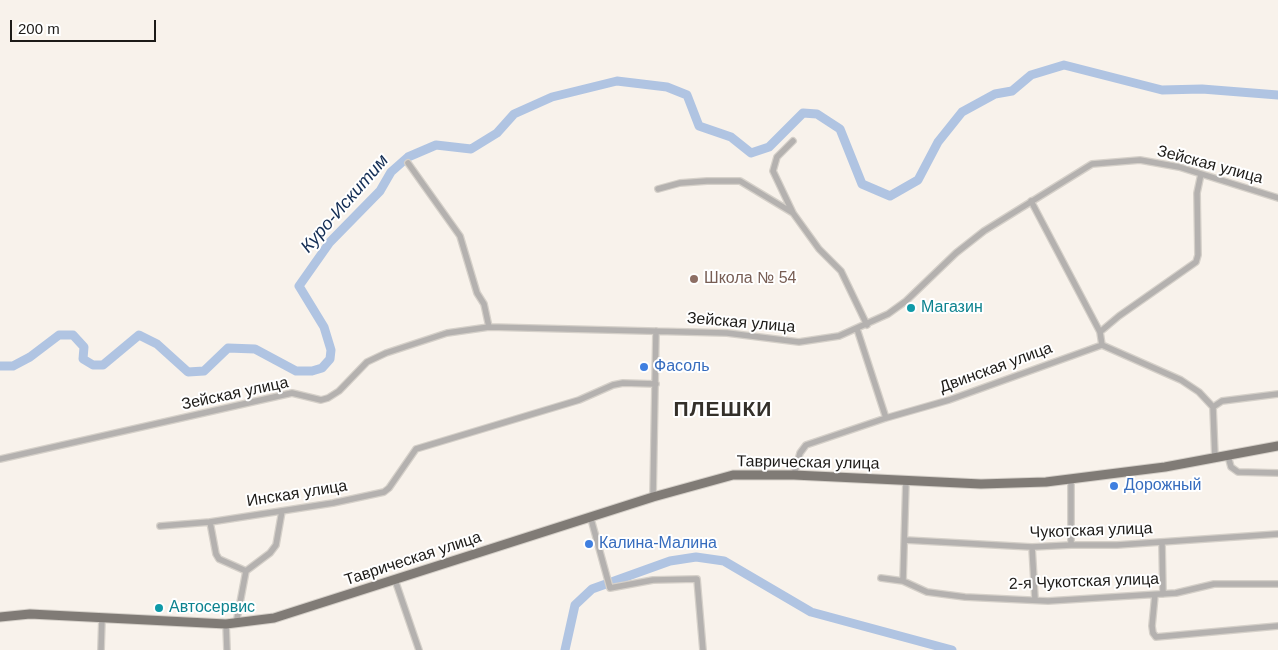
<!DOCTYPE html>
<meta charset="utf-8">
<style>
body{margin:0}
#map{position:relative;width:1278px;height:650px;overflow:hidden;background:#f8f2eb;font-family:Arial,sans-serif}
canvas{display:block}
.scale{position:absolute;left:10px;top:20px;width:146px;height:22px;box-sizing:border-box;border:2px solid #1d1b18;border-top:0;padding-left:6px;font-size:15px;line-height:18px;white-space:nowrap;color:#1d1b18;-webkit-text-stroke:4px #fff;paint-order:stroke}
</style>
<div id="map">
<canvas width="1278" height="650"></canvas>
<div class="scale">200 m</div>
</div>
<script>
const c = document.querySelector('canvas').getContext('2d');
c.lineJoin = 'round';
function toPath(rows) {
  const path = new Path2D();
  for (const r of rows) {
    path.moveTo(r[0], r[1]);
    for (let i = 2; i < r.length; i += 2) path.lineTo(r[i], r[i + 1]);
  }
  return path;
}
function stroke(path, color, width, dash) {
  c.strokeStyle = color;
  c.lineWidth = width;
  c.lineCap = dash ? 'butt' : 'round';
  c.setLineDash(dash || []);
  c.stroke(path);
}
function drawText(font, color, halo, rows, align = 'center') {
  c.font = font + ' Arial,sans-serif';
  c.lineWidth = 4;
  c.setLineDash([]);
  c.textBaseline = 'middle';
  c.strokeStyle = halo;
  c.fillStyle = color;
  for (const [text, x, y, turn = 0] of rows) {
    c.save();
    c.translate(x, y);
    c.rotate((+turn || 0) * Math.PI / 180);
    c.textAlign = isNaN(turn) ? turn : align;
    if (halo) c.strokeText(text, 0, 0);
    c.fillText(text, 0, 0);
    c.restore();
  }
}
stroke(toPath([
 [0,366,13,366,30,357,59,335,73,335,84,347,83,359,93,365,103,365,139,335,157,344,188,372,204,371,228,348,255,349,296,371,312,371,322,368,330,359,331,350,324,327,299,286,330,242,380,191,391,172,408,157,436,145,471,149,497,133,514,114,552,97,617,81,667,87,687,95,699,126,731,137,751,153,769,147,803,113,817,114,840,129,862,184,890,196,918,180,938,142,962,112,995,94,1012,91,1031,75,1064,65,1162,90,1202,89,1278,95],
 [565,650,575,605,592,589,670,561,696,557,724,561,811,612,952,650]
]), '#b0c4e2', 9);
const minor = toPath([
 [793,141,777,157,773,171,793,213,819,249,841,271,867,325],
 [408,163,460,236,477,293,484,304,489,327],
 [658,189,680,183,707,181,740,181,793,213],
 [1031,201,1100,332,1102,345],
 [857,329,886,418],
 [1100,332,1119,316,1196,262,1198,255,1197,193,1201,174],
 [1213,407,1222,401,1278,394],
 [1228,456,1231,467,1238,472,1278,473],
 [0,459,292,393,321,400,328,398,339,391,367,362,386,353,447,333,489,327,727,333,799,342,839,336,888,314,906,301,956,253,984,231,1092,164,1140,160,1179,167,1278,198],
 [794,475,800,453,806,445,886,418,949,400,1102,345,1181,380,1199,392,1213,407,1215,458],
 [906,481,903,581,927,592,965,597,1048,601,1176,593,1214,584,1278,584],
 [653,497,656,331],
 [591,519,610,588,653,580,697,579,703,650],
 [210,522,216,554,219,559,246,571],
 [160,526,210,522,333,503,384,492,389,488,416,449,579,400,613,385,623,383,656,384],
 [905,540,1032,547,1071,545,1117,545,1278,534],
 [1162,543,1163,594],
 [1071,545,1071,480],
 [1032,547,1035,599],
 [881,578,903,581],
 [395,580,419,650],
 [1155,595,1152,626,1153,633,1156,637,1278,626],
 [226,624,227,650],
 [236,624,246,571,270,553,276,545,282,511],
 [101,650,102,618]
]);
const primary = toPath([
 [0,617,30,614,226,624,274,618,653,497,733,475,794,475,981,484,1046,482,1165,467,1278,446]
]);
stroke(minor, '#d5d0c9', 8);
stroke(primary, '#d5d0c9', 11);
stroke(minor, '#b4b1af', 5.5);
stroke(primary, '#807b76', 9);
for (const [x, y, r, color] of [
 [694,279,5,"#8d6e63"],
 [911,308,5,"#0f9aa8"],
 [644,367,5,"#3f7fe0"],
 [1114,486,5,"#3f7fe0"],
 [589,544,5,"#3f7fe0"],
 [159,608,5,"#0f9aa8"]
]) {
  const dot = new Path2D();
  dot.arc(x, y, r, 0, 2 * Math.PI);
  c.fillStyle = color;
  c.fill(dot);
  stroke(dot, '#fff', 2);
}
drawText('16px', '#1d1b18', '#fff', [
 ["Зейская улица",1210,165,15],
 ["Зейская улица",741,323,5],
 ["Двинская улица",996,368,-20],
 ["Зейская улица",235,394,-12],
 ["Таврическая улица",808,463,1],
 ["Инская улица",297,494,-9],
 ["Чукотская улица",1091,531,-2],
 ["Таврическая улица",413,559,-18],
 ["2-я Чукотская улица",1084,582,-2]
]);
drawText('16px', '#785e54', '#fff', [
 ["Школа № 54",704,279]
], 'left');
drawText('16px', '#0d838f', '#fff', [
 ["Магазин",921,308],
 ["Автосервис",169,608]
], 'left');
drawText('16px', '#366cbe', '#fff', [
 ["Фасоль",654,367],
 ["Дорожный",1124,486],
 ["Калина-Малина",599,544]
], 'left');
drawText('italic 18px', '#142e55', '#fff', [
 ["Куро-Искитим",345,204,-49]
]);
c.letterSpacing = '1px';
drawText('bold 21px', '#34302a', '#fff', [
 ["ПЛЕШКИ",723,410]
]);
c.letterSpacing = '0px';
</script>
